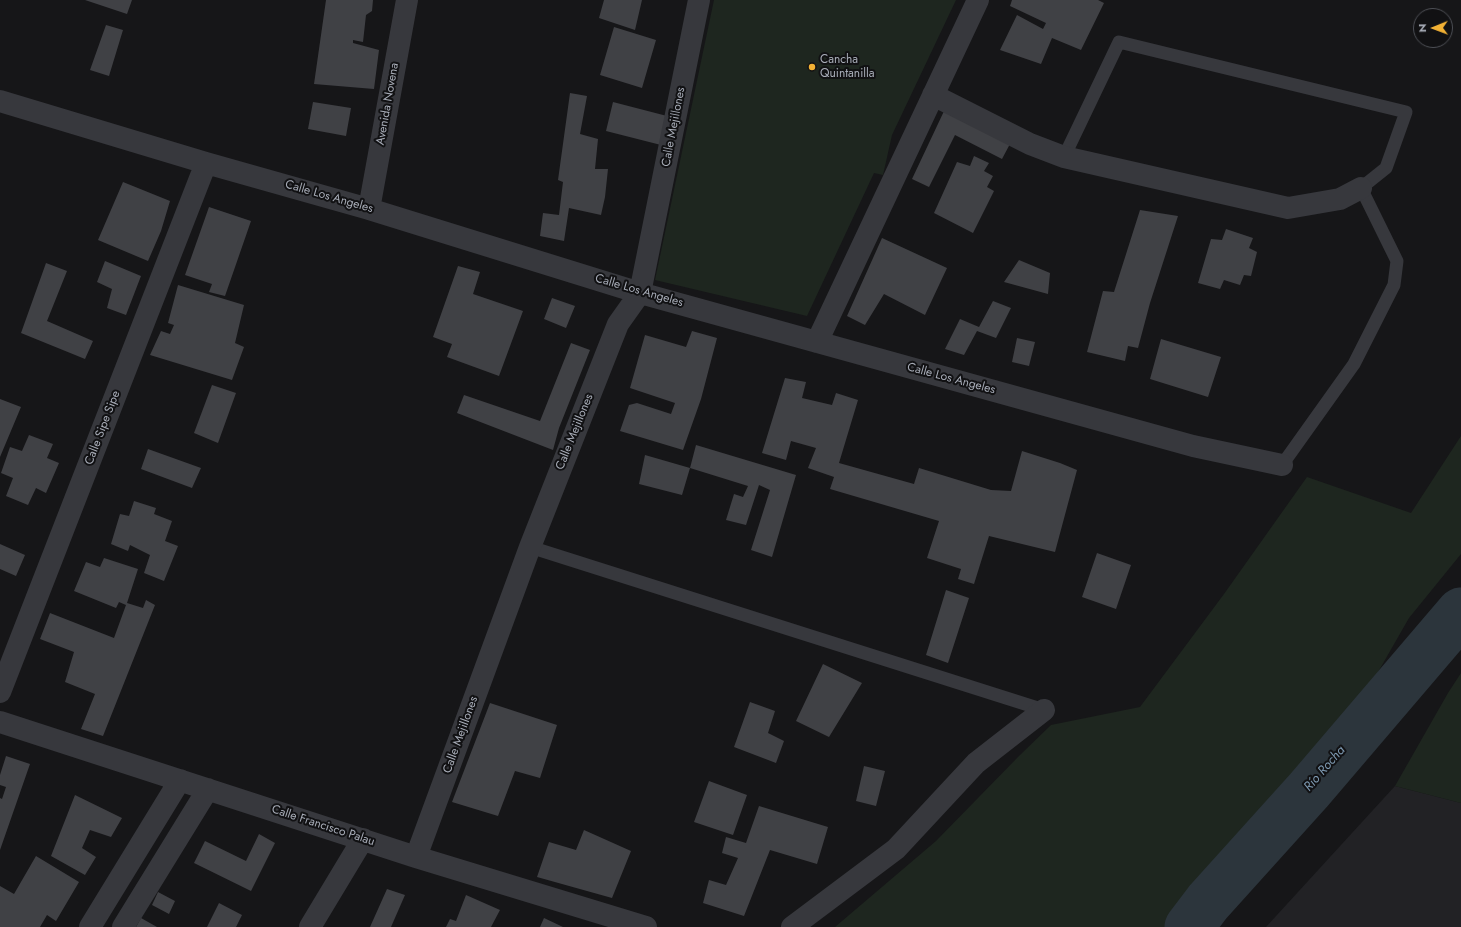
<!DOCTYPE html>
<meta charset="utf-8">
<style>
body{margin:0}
#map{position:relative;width:1461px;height:927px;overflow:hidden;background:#161618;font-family:Jost,sans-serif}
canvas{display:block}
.north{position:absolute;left:1413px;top:8px;width:40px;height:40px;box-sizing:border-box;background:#111113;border:1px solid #4d4f55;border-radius:50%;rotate:269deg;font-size:11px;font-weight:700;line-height:16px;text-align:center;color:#a8adb8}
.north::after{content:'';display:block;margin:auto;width:14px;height:18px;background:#f2b134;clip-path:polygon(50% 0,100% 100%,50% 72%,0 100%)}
</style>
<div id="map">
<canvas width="1461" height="927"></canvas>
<div class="north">N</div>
</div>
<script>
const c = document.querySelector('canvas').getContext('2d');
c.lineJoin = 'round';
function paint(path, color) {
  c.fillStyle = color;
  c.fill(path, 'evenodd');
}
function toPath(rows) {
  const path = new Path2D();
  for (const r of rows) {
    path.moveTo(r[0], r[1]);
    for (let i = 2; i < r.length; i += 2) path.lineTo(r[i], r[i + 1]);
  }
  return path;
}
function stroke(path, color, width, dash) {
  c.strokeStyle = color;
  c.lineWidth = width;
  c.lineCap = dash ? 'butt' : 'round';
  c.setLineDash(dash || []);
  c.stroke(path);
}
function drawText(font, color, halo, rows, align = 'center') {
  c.font = font + ' Jost,sans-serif';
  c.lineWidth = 4;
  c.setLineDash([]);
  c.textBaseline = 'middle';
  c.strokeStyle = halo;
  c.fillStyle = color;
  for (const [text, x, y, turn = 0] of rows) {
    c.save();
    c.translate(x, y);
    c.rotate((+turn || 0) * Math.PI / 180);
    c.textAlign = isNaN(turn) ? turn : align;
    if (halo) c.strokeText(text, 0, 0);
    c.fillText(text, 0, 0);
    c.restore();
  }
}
paint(toPath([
 [1395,786,1461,803,1461,927,1266,927]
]), '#222225');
paint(toPath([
 [714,0,956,0,892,135,883,175,874,173,807,316,655,280],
 [1461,436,1461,554,1409,618,1358,707,1286,788,1273,823,1211,877,1171,927,835,927,936,841,1018,757,1051,725,1140,707,1224,594,1307,477,1411,513],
 [1461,673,1461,803,1395,786,1448,693]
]), '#1e261f');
stroke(toPath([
 [1189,927,1208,902,1309,790,1461,612]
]), '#2c353c', 49);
paint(toPath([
 [85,0,132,0,127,14],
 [326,0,373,0,372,11,366,15,363,42,353,40,353,43,379,50,374,89,314,84],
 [604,0,642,0,635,30,599,18],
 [1012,0,1098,0,1104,3,1081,50,1052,38,1041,64,1000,50,1017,15,1043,29,1046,23,1010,6],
 [106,25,123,30,109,76,90,70],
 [614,27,656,40,642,88,600,75],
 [570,93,587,96,580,134,598,139,595,169,608,169,605,197,601,215,569,208,564,241,540,236,543,213,559,215,563,182,558,180],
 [313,102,351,108,346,136,308,129],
 [613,102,667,116,661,145,606,131],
 [945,109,1011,142,1002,159,955,135,929,187,912,179],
 [974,156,989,163,984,171,993,176,987,187,994,191,973,233,934,213,957,162,970,166],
 [123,182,170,201,161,231,148,261,98,240],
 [209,207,251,221,225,296,209,292,212,284,185,275],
 [1140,210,1178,216,1150,303,1138,348,1128,346,1125,361,1087,352,1103,291,1114,292],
 [1226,229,1253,238,1249,248,1257,252,1251,276,1244,275,1240,285,1224,280,1220,289,1198,283,1211,239,1222,240],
 [882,238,947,268,925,315,884,294,865,325,847,316],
 [1019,260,1050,273,1048,294,1004,282],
 [105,261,141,276,126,315,107,308,112,289,97,282],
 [46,263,67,271,47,321,93,341,85,359,21,333],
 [458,266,480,272,473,294,523,311,499,376,447,357,452,344,433,337],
 [178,285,244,305,235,343,244,347,232,380,150,355,161,331,170,334,174,325,168,323],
 [552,298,575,306,566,328,544,319],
 [993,301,1011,308,996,338,977,331,964,355,945,349,960,319,979,327],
 [692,331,717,338,701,399,683,450,620,431,629,405,637,403,671,414,675,403,630,388,645,335,686,347],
 [1017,338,1035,342,1029,366,1012,362],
 [1161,339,1221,357,1208,397,1150,379],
 [571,343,590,350,559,428,553,450,457,413,464,395,540,421],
 [785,378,806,382,802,398,832,405,836,393,858,400,839,463,914,484,919,468,991,490,1011,491,1022,451,1060,463,1077,470,1055,552,989,536,974,584,958,579,961,569,927,558,939,521,830,489,834,477,808,468,816,448,791,441,786,460,762,453],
 [212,385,236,393,218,443,194,433],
 [0,399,21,407,0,457],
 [29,435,53,444,47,458,59,463,46,493,36,488,28,505,6,496,13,478,1,473,10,447,22,451],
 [696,445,796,475,772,557,751,550,770,490,759,485,746,525,726,520,734,494,743,497,748,486,690,468],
 [148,449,201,468,192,488,141,469],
 [645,455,690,468,682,495,639,484],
 [134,501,156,508,154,514,172,521,165,541,178,546,164,581,144,573,150,555,130,545,128,551,111,544,120,514,129,516],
 [0,544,25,555,16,576,0,569],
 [1097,553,1131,565,1116,609,1082,597],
 [104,558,138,569,127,603,143,608,146,600,155,605,103,736,81,729,95,694,65,682,74,652,40,639,50,613,114,638,126,605,119,602,116,608,74,591,86,562,100,567],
 [946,590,969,598,948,663,926,655],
 [823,664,862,683,829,737,796,721],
 [750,702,775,711,768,733,784,741,776,763,734,747],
 [490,703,557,725,540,778,515,771,498,816,452,802],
 [6,756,30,764,0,850,0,798,2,799,6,787,0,785,0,775],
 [864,766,885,771,876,806,856,801],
 [709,781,747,795,733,835,694,822],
 [75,795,122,818,111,837,90,830,82,848,96,857,85,875,51,856],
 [759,806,828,827,817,864,770,850,744,916,703,903,709,880,726,885,738,858,722,853,726,837,746,843],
 [584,830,631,851,612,898,537,877,549,842,576,850],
 [259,834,275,843,251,891,194,863,205,841,246,861],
 [36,856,79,882,56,921,47,915,40,927,0,927,0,886,14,894],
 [387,889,405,895,391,927,370,927],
 [158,892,175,901,169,914,152,905],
 [466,895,500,910,491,927,446,927,450,919,456,921],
 [219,903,242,915,236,927,207,927],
 [141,918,157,927,136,927],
 [544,918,563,927,540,927]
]), '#404145');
stroke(toPath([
 [1064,157,1119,42,1406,112,1386,168,1361,188,1397,261,1394,285,1354,364,1282,465],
 [530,547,1044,710]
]), '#37383d', 13);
stroke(toPath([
 [933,95,1030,144,1064,157,1288,208,1340,199,1361,188],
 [0,101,206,163,369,209,640,293,1193,446,1282,465],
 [369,209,407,0],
 [817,342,978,0],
 [0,692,206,163],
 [0,722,416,857,646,927],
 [416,857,530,547,618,324,640,293,699,0],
 [90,927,180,780],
 [123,927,208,789],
 [310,927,363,839],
 [792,927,896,849,976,763,1044,710]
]), '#37383d', 22);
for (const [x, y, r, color] of [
 [812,67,4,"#f2b134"]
]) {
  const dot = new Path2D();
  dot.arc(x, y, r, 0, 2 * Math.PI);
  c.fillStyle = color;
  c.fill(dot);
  stroke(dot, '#111113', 1.5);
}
drawText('12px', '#a8adb8', '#111113', [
 ["Cancha",820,60],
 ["Quintanilla",820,74]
], 'left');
drawText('12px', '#a8adb8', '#111113', [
 ["Avenida Novena",388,104,-80],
 ["Calle Mejillones",674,127,-79],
 ["Calle Los Angeles",329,197,16],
 ["Calle Los Angeles",639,291,16],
 ["Calle Los Angeles",951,379,15],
 ["Calle Sipe Sipe",103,428,-69],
 ["Calle Mejillones",575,432,-68],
 ["Calle Mejillones",461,735,-70],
 ["Calle Francisco Palau",323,826,18]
]);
drawText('italic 13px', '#7f9bb3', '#111113', [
 ["Río Rocha",1325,769,-49]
]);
</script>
